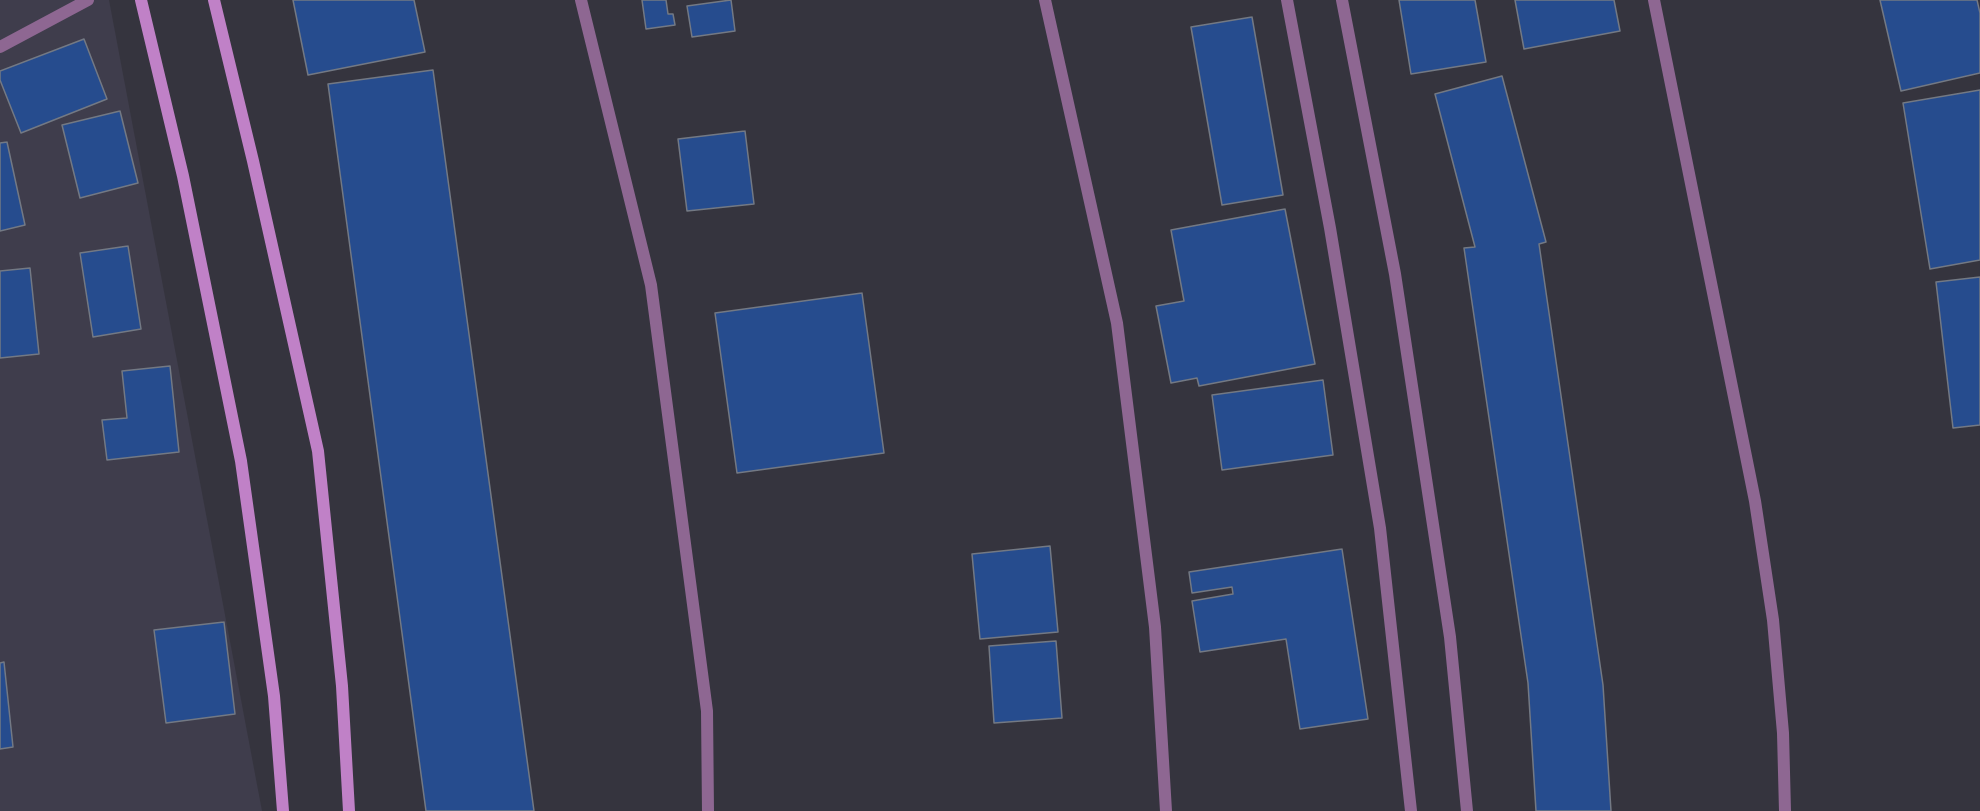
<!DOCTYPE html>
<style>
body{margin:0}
canvas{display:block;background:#35343e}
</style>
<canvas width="1980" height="811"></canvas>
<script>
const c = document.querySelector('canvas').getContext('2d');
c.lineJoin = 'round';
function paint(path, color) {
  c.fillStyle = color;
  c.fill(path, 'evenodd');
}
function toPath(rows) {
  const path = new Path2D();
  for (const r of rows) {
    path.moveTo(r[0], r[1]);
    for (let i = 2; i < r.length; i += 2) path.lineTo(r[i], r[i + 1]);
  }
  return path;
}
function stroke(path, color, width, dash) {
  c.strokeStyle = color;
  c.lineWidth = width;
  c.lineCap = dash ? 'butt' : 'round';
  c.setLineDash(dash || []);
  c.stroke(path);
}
paint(toPath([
 [0,0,109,0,262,811,0,811]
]), '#3f3d4c');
const building = toPath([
 [293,0,414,0,425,52,308,75,293,0],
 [642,0,666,0,668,14,673,14,675,25,646,29,642,0],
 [731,0,735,31,692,37,687,6,731,0],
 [1399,0,1475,0,1486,62,1411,74,1399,0],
 [1515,0,1614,0,1620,31,1524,49,1515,0],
 [1880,0,1977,0,1980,13,1980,73,1901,91,1880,0],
 [1252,17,1283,195,1222,205,1191,27,1252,17],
 [84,39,107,99,21,133,0,80,0,71,84,39],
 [433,70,534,811,426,811,328,84,433,70],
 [1502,76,1546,242,1539,244,1603,685,1611,811,1536,811,1528,683,1464,248,1475,247,1435,94,1502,76],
 [1980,90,1980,260,1930,269,1903,103,1980,90],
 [120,111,138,183,80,198,62,125,120,111],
 [745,131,754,204,687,211,678,139,745,131],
 [7,142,25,225,0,231,0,143,7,142],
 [1285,209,1315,364,1199,386,1197,378,1171,383,1156,306,1184,301,1171,230,1285,209],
 [128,246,141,329,93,337,80,253,128,246],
 [30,268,39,354,0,358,0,271,30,268],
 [1980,277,1980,425,1953,428,1936,282,1980,277],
 [862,293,884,453,737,473,715,313,862,293],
 [170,366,179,452,107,460,102,420,127,418,122,371,170,366],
 [1323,380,1333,455,1222,470,1212,395,1323,380],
 [1050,546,1058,632,980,639,972,554,1050,546],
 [1342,549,1368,719,1300,729,1286,639,1200,652,1192,601,1233,594,1232,587,1192,593,1189,572,1342,549],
 [224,622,235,714,166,723,154,630,224,622],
 [1056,641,1062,718,994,723,989,646,1056,641],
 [4,662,13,747,0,749,0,663,4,662]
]);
paint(building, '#264c8e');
stroke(building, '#737984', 1.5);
stroke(toPath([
 [581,0,651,285,707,711,708,811],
 [1045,0,1117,323,1155,627,1166,811],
 [1287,0,1330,228,1380,528,1411,811],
 [1342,0,1395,274,1450,637,1467,811],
 [1654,0,1755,501,1773,620,1783,733,1785,811],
 [0,47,88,0]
]), '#8e6792', 12);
stroke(toPath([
 [141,0,183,176,241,461,274,696,283,811],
 [214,0,253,161,318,451,342,686,349,811]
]), '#c081c7', 12);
</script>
